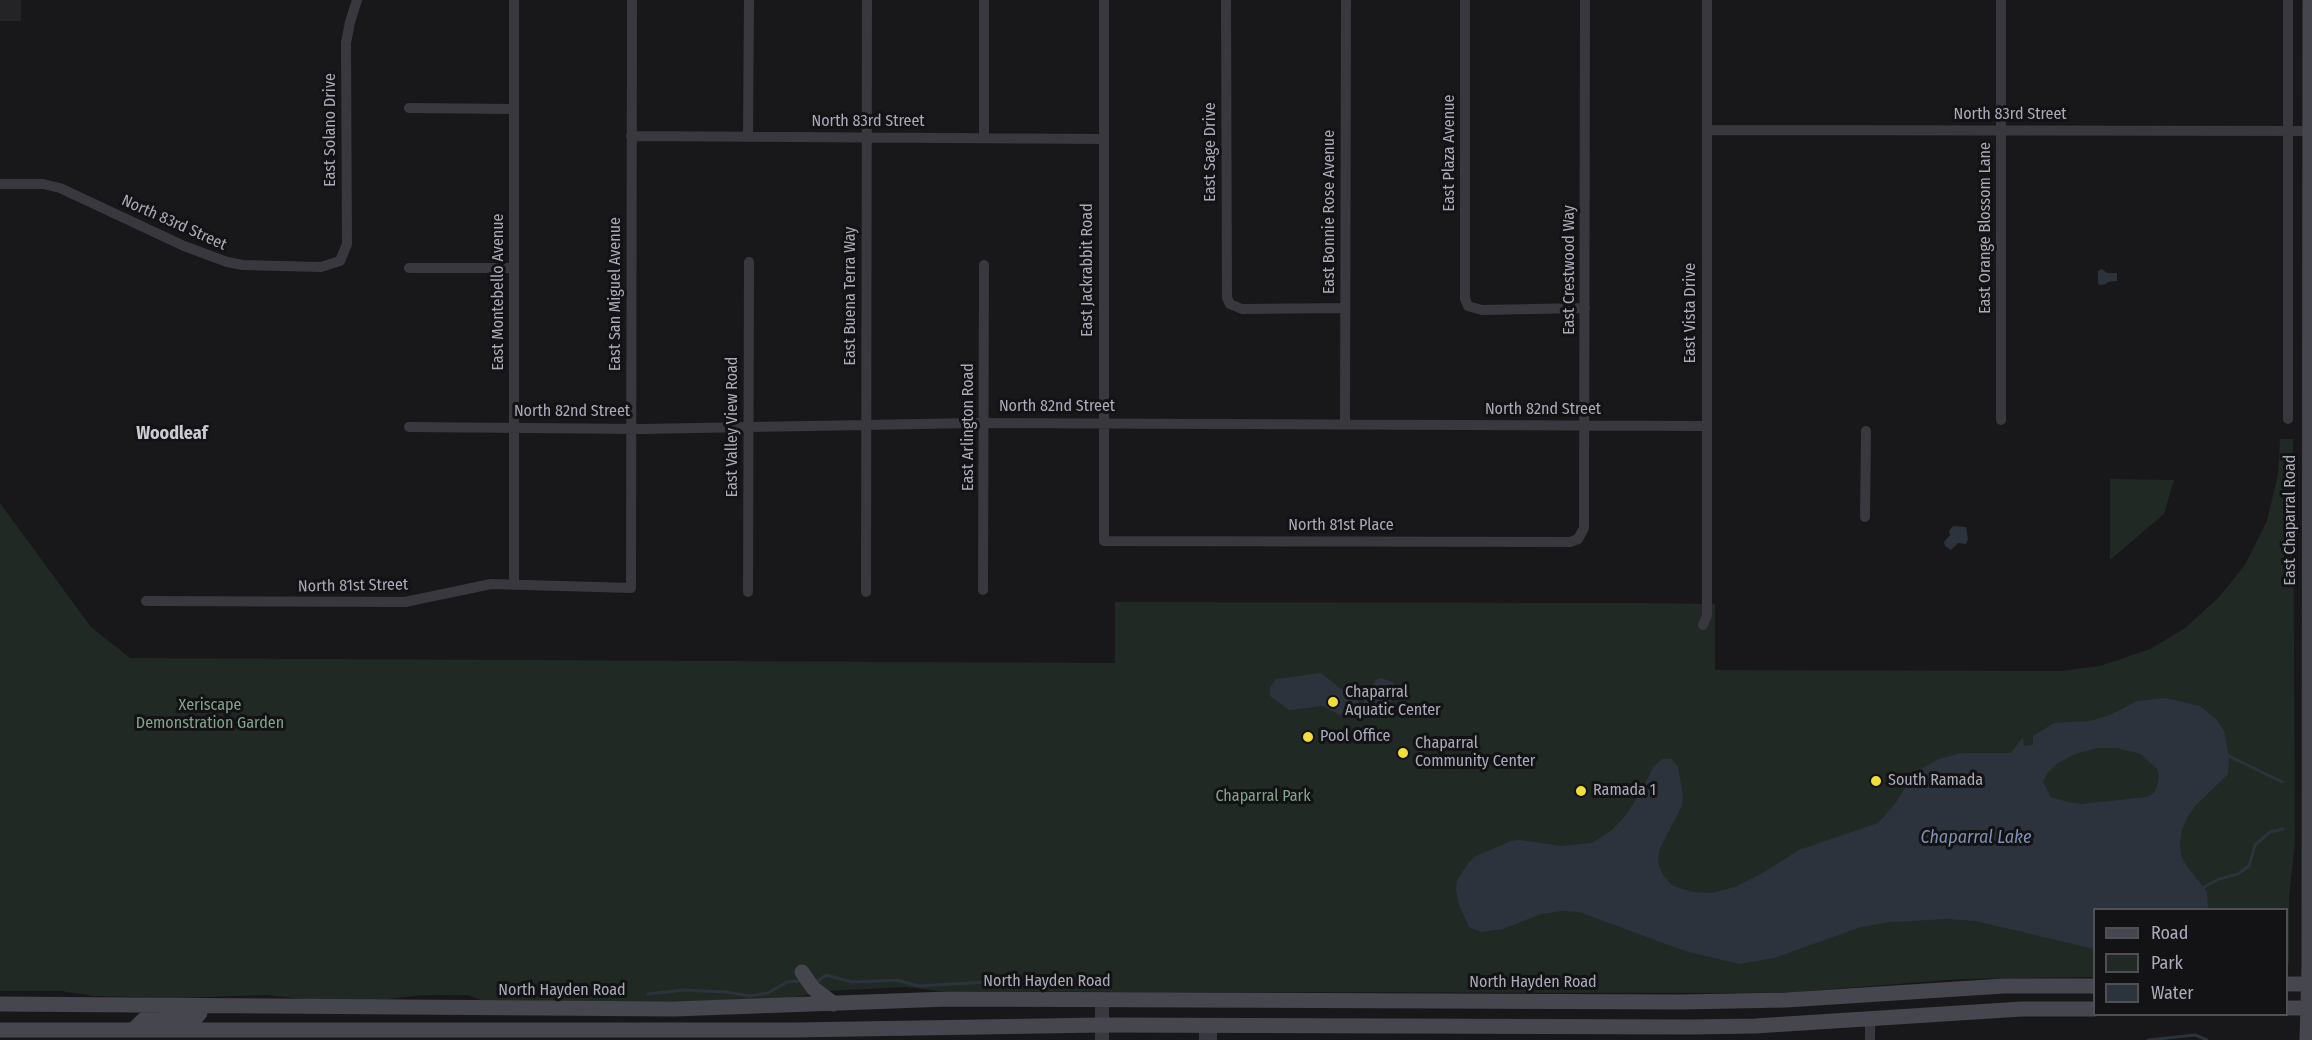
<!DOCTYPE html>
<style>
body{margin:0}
#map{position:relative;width:2312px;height:1040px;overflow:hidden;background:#181719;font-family:"Fira Sans Condensed",sans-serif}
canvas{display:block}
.legend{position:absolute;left:2093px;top:908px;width:195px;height:108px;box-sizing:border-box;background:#131214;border:2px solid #4f4f56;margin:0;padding:8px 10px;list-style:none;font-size:18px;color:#aaabb9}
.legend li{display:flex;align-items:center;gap:12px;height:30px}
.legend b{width:30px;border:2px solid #4f4f56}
</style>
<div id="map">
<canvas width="2312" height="1040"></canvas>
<ul class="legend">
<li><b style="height:8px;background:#46464e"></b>Road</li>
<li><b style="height:16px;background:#212924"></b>Park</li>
<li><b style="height:16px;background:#2d333d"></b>Water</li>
</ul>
</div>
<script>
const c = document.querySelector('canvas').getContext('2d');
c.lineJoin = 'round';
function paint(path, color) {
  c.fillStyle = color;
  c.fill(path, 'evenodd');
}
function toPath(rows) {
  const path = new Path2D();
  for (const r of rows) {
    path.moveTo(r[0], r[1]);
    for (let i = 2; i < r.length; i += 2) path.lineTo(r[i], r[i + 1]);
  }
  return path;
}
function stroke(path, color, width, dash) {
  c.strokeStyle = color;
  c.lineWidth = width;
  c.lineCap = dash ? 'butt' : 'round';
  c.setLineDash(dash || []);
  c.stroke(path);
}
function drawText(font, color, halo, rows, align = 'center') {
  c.font = font + ' "Fira Sans Condensed",sans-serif';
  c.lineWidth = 6;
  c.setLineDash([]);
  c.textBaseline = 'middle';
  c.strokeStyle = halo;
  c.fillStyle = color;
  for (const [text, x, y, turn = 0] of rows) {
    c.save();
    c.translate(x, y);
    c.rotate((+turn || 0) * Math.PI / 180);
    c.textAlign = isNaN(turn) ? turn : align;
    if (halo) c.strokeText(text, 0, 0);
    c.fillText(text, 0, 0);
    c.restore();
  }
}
paint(toPath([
 [0,0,21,0,21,21,0,21]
]), '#242326');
paint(toPath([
 [2280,439,2293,439,2295,843,2289,898,2289,962,2287,972,2286,910,2094,910,2094,977,1962,979,1794,992,1743,993,1127,992,939,991,906,987,828,991,784,999,720,1001,484,1001,467,995,422,995,379,1000,312,1000,267,995,173,998,94,996,61,991,0,991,0,503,91,627,130,658,1115,663,1115,602,1643,603,1715,604,1715,670,2060,671,2100,666,2150,649,2184,629,2219,597,2245,565,2267,521,2278,474],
 [2110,479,2174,480,2164,514,2110,560]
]), '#212924');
paint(toPath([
 [2102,269,2107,273,2117,273,2117,281,2108,282,2106,284,2101,285,2098,284,2098,271],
 [1953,526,1966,527,1968,539,1966,544,1958,543,1951,550,1945,546,1944,542,1950,535,1949,531],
 [1321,673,1341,689,1357,694,1360,708,1351,714,1340,715,1323,706,1289,710,1270,696,1270,687,1276,679],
 [1381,678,1393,682,1398,695,1377,712,1366,712,1362,693,1368,691,1376,680],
 [2166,698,2200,706,2216,719,2224,731,2229,756,2228,774,2195,806,2187,818,2182,830,2180,843,2181,855,2186,865,2207,892,2208,909,2094,910,2094,949,1976,921,1948,919,1890,922,1861,927,1774,958,1739,964,1685,951,1579,912,1562,911,1541,914,1503,929,1481,932,1469,927,1459,905,1456,890,1457,880,1469,862,1476,856,1511,841,1520,840,1561,846,1592,843,1612,830,1627,814,1641,791,1654,766,1662,759,1671,759,1678,767,1683,796,1682,806,1660,848,1658,858,1659,866,1663,875,1673,886,1693,892,1711,893,1735,887,1761,874,1799,850,1878,823,1895,804,1912,777,1921,769,1939,759,1961,753,2011,753,2023,737,2024,746,2033,745,2033,736,2054,723,2090,721,2110,715,2137,701],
 [2097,748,2117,748,2141,754,2157,769,2159,776,2157,787,2154,793,2147,797,2081,804,2068,802,2051,797,2043,782,2048,772,2058,763,2075,754]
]), '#2d333d');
stroke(toPath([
 [2229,756,2282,782],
 [2204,887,2219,879,2238,874,2249,866,2255,845,2270,832,2283,829],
 [814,982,818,981,826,975,852,982,897,980,919,986,1055,978,1068,980,1084,978,1088,980],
 [648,994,684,990,726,992,750,996,768,993,787,982,801,981],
 [2148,1040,2195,1035,2207,1040]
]), '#2d333d', 3);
stroke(toPath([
 [984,0,984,137],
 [1104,0,1104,541,1570,542,1578,539,1584,528,1585,0],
 [1226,0,1227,298,1230,304,1242,309,1345,308],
 [1465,0,1465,299,1468,306,1482,310,1585,308],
 [409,108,514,109],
 [1707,130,2312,131],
 [631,136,1104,139],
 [748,137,749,0],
 [0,184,43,184,60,188,184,246,227,262,243,265,321,267,340,261,347,244,346,43,350,22,357,0],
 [409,268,514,268],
 [2288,419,2288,0],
 [2001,420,2001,0],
 [1345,424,1346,0],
 [409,427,641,429,974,423,1706,426],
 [1865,517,1866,431],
 [514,584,514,0],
 [983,590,984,265],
 [748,592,749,262],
 [866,592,867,0],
 [146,601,405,602,491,584,631,588,632,0],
 [1703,625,1707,615,1707,0],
 [1870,1018,1870,1040],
 [1204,1040,1204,1026],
 [1212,1040,1212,1026]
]), '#39383e', 10);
stroke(toPath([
 [1102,1000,1102,1040]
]), '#39383e', 14);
stroke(toPath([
 [802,972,813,988,834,1004],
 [2286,984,2312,984],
 [0,1004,674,1009,948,999,1680,1002,1786,1000,2004,986,2094,986],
 [2286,1008,2312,1008],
 [0,1030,795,1030,1102,1025,1691,1027,1755,1026,2022,1009,2094,1009],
 [133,1030,144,1019,195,1019,200,1013,200,1007],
 [2307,1040,2309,967,2310,0]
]), '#46464e', 15);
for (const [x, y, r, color] of [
 [1333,702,6,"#f1de38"],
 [1308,737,6,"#f1de38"],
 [1403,753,6,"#f1de38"],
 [1876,781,6,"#f1de38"],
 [1581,791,6,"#f1de38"]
]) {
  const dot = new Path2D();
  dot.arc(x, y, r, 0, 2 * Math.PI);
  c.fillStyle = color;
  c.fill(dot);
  stroke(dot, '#131214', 2);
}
drawText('16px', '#aaabb9', '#131214', [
 ["North 83rd Street",2010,115],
 ["North 83rd Street",868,122],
 ["East Solano Drive",331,130,-90],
 ["East Sage Drive",1211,152,-90],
 ["East Plaza Avenue",1450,153,-90],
 ["East Bonnie Rose Avenue",1330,212,-90],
 ["North 83rd Street",174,223,24],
 ["East Orange Blossom Lane",1986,228,-90],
 ["East Jackrabbit Road",1088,270,-90],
 ["East Crestwood Way",1570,270,-90],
 ["East Montebello Avenue",499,292,-90],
 ["East San Miguel Avenue",616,294,-90],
 ["East Buena Terra Way",851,296,-90],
 ["East Vista Drive",1691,313,-90],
 ["North 82nd Street",1057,407],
 ["North 82nd Street",1543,410],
 ["North 82nd Street",572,412],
 ["East Valley View Road",733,427,-90],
 ["East Arlington Road",969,427,-90],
 ["East Chaparral Road",2291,520,-90],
 ["North 81st Place",1341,526],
 ["North 81st Street",353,586,-1],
 ["North Hayden Road",1047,982],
 ["North Hayden Road",1533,983],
 ["North Hayden Road",562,991]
]);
drawText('16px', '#aaabb9', '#131214', [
 ["Chaparral",1345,693],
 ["Aquatic Center",1345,711],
 ["Pool Office",1320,737],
 ["Chaparral",1415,744],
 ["Community Center",1415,762],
 ["South Ramada",1888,781],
 ["Ramada 1",1593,791]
], 'left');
drawText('16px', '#81a48b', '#131214', [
 ["Xeriscape",210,706],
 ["Demonstration Garden",210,724],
 ["Chaparral Park",1263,797]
]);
drawText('bold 18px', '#cbcbd5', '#131214', [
 ["Woodleaf",172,434]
]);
drawText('italic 18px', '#8190b4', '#131214', [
 ["Chaparral Lake",1976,838]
]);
</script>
